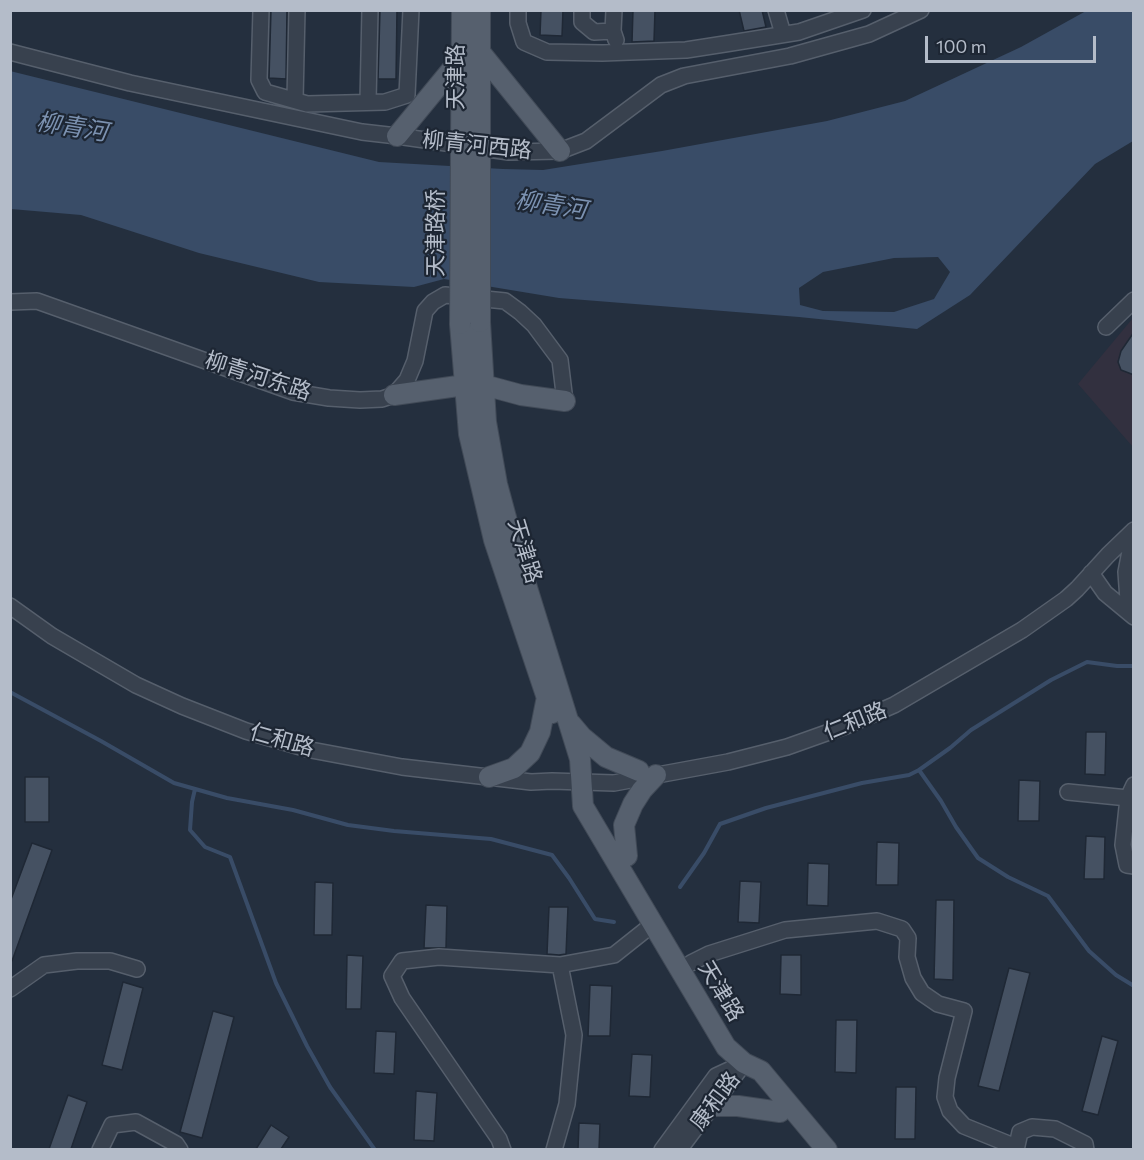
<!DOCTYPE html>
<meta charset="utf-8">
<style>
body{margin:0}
#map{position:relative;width:1144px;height:1160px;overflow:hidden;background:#242f3e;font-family:Commissioner,sans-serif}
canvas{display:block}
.frame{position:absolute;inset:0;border:12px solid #b4bcc9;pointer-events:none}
.scale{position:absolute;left:925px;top:36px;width:171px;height:27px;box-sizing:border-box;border:3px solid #b4bcc9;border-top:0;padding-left:8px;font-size:18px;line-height:21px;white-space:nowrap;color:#b4bcc9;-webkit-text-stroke:4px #1d2633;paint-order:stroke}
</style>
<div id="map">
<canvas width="1144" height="1160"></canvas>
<div class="frame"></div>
<div class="scale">100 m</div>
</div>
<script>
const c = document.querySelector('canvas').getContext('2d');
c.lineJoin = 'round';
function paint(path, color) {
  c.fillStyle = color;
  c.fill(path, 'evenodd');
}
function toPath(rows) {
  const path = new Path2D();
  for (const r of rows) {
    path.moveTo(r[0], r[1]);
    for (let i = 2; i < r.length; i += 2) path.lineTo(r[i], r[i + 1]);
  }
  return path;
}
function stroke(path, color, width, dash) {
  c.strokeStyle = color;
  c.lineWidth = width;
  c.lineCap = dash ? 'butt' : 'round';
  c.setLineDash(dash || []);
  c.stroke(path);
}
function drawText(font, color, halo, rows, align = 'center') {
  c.font = font + ' Commissioner,"Noto Sans SC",sans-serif';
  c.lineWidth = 4.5;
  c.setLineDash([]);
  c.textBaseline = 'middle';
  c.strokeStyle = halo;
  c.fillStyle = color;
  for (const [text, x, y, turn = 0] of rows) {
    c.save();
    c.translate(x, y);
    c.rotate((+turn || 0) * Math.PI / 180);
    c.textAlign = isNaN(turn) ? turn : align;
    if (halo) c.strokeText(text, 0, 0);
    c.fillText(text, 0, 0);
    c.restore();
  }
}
paint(toPath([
 [1133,318,1133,447,1078,384]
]), '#32303f');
paint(toPath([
 [1086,11,1133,11,1133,141,1095,164,970,295,917,329,799,317,559,298,444,279,414,287,319,282,199,253,81,215,11,209,10,71,379,162,503,169,543,170,662,151,827,121,905,101,1021,47],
 [938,257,950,272,934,299,894,312,823,311,800,305,799,288,823,272,894,258]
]), '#394c67');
stroke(toPath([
 [10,692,101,741,174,783,227,798,293,810,348,825,394,831,491,839,552,855,569,878,595,919,614,922],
 [919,770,941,801,956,827,978,858,1008,877,1048,896,1089,951,1116,975,1134,986],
 [195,789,192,802,190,830,205,847,230,857,276,983,307,1046,330,1087,375,1150],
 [680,887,704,853,720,824,766,808,862,783,909,775,919,770,950,748,971,730,1051,680,1087,662,1117,666,1134,666]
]), '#394c67', 4);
const building = toPath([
 [271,10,287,10,286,79,269,78,271,10],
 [380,10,397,10,396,79,378,79,380,10],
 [541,10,563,10,562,36,540,35,541,10],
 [633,10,655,10,654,41,632,42,633,10],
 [739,10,762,10,766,27,744,31,739,10],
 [1134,332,1134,375,1121,370,1118,362,1121,351,1134,332],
 [1086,732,1106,732,1105,775,1085,774,1086,732],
 [25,777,49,777,49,822,25,822,25,777],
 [1019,780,1040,781,1039,821,1018,821,1019,780],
 [1086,836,1105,837,1104,879,1084,879,1086,836],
 [877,842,899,843,898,885,876,885,877,842],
 [32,843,52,850,12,961,10,961,10,902,32,843],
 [808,863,829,864,828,906,807,905,808,863],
 [740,881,761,882,759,923,738,922,740,881],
 [315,882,333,883,332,935,314,935,315,882],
 [936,900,954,900,953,980,934,979,936,900],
 [426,905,447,906,446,948,424,948,426,905],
 [549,907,568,907,566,954,559,955,547,954,549,907],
 [347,955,363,956,361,1009,346,1009,347,955],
 [781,955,801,955,801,995,780,994,781,955],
 [1009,968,1030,973,999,1091,978,1086,1009,968],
 [123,982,143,988,122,1070,102,1065,123,982],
 [590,985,612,986,610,1036,588,1036,590,985],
 [213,1011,234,1017,202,1138,180,1132,213,1011],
 [836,1020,857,1020,856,1073,835,1072,836,1020],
 [376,1031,396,1032,394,1074,374,1073,376,1031],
 [1102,1036,1118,1041,1098,1115,1082,1111,1102,1036],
 [632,1054,652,1055,650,1097,629,1096,632,1054],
 [896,1087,916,1087,915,1139,895,1139,896,1087],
 [416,1091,437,1093,434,1141,414,1140,416,1091],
 [68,1095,87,1102,71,1149,49,1149,68,1095],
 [579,1123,600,1124,599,1149,578,1149,579,1123],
 [271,1125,289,1137,281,1149,256,1149,271,1125]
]);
paint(building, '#455162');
stroke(building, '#1f2835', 1.5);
const minor = toPath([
 [261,10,259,80,265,92,307,104,385,102,407,95,411,10],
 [518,10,518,23,524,42,547,52,602,53,686,50,731,43,799,32,863,10],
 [582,10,582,22,594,32,613,31],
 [614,10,613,31,616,40],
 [776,10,783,34],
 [10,52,130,83,362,132,397,136,509,152,560,151,586,141,661,85,684,76,790,56,869,34,921,10],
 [295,100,297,10],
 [368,101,370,10],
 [10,302,37,301,293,392,329,398,360,400,382,399,394,395,407,380,415,361,425,311,433,302,445,295,505,301,520,312,534,325,560,360,565,401],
 [1106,327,1134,300],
 [1132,541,1126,572,1128,600,1134,611],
 [1091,573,1105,593,1134,617],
 [10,606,52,636,136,685,182,706,246,731,311,750,402,767,531,782,552,781,614,783,728,762,787,747,846,726,894,705,1022,630,1066,599,1077,589,1108,555,1134,530],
 [1134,785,1128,798,1123,845,1127,865,1134,866],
 [1068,792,1128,798],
 [691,963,709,954,785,930,877,921,902,929,908,938,907,957,913,978,922,993,938,1004,964,1011,947,1078,945,1097,950,1111,964,1126,1016,1147],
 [10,989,44,965,77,961,110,961,137,969],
 [100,1150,112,1125,136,1122,176,1144,180,1150],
 [503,1150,499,1139,402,998,392,976,402,961,439,957,560,965,614,955,653,924],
 [554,1150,567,1104,574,1035,560,965],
 [662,1150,716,1076,744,1063],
 [679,1150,742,1066],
 [1016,1150,1020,1132,1032,1127,1055,1129,1085,1144,1086,1150]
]);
const major = toPath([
 [480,52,560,151],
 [397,136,462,57],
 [461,143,462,10],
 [480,144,480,10],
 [480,322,486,422,497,484,511,536,580,759,583,806,726,1047,744,1063,761,1071,827,1150],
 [460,324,469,434,494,540,552,713],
 [484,385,521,395,565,401],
 [394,395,465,385],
 [571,724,582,737,606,757,639,771],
 [489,777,514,768,530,753,540,732,547,697],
 [627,856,624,825,633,804,642,790,656,775],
 [711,1106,738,1106,780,1112]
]);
stroke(minor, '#565f6c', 18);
stroke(major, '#414a57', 22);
stroke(minor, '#38414e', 15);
stroke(major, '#56606e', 20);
const majorBridge = toPath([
 [480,322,480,144],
 [460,324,461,143]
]);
stroke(majorBridge, '#414a57', 22, []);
stroke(majorBridge, '#56606e', 20);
drawText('22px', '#b4bcc9', '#1d2633', [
 ["天津路",456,77,-90],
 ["柳青河西路",477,145,6],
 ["天津路桥",436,233,-90],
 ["柳青河东路",258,376,18],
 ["天津路",525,551,73],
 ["仁和路",855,721,-22],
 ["仁和路",282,740,16],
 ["天津路",721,991,59],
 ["康和路",715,1101,-53]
]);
drawText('italic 24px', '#7c92b1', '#1d2633', [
 ["柳青河",72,127,9],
 ["柳青河",551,205,9]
]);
</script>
